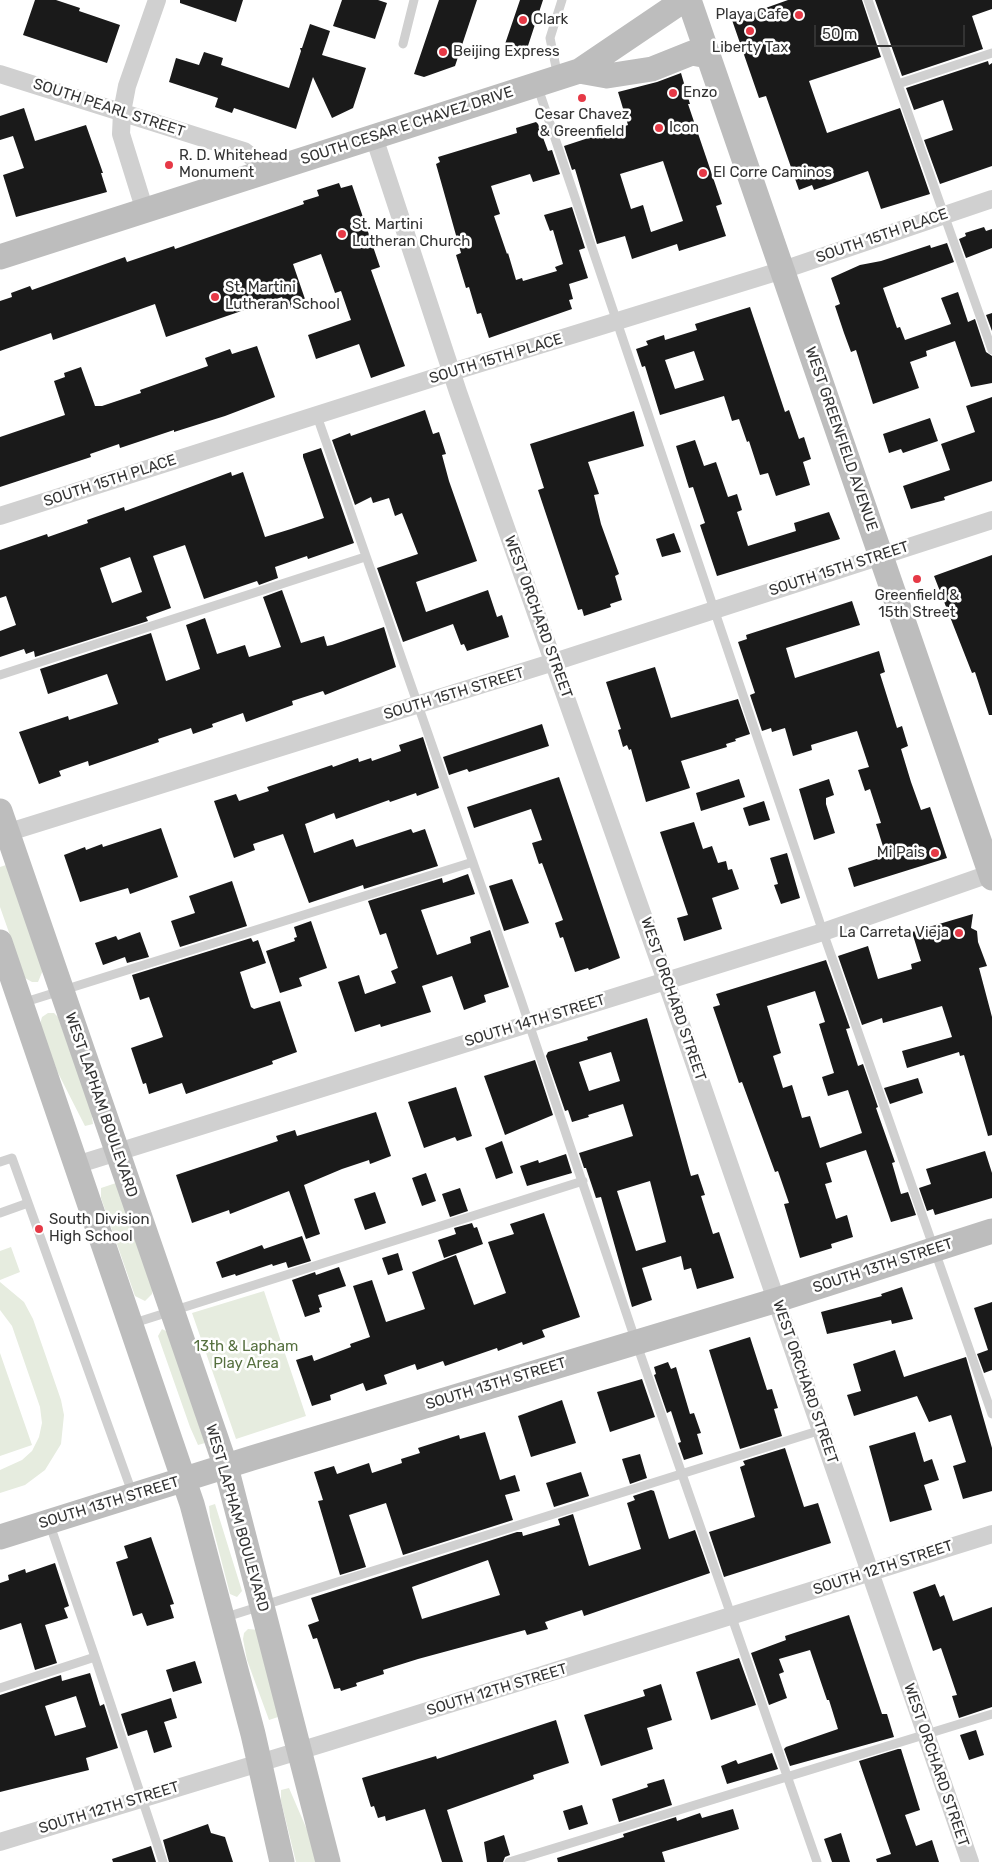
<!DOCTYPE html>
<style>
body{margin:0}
#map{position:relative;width:992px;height:1862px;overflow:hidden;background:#fff;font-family:Rubik,sans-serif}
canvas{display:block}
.scale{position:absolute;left:814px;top:25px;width:151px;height:22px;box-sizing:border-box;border:2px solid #333;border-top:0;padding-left:6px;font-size:15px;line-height:18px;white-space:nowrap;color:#333;-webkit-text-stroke:4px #fff;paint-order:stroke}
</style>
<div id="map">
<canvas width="992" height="1862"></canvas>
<div class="scale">50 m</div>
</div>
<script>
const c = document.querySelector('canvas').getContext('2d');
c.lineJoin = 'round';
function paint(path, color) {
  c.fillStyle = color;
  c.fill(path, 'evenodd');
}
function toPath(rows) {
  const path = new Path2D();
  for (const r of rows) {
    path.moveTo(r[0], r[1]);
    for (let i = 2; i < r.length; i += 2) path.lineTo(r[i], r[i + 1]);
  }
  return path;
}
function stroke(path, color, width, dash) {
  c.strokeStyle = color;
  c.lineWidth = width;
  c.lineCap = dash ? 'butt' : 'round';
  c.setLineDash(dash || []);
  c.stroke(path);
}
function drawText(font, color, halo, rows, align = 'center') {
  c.font = font + ' Rubik,sans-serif';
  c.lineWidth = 5;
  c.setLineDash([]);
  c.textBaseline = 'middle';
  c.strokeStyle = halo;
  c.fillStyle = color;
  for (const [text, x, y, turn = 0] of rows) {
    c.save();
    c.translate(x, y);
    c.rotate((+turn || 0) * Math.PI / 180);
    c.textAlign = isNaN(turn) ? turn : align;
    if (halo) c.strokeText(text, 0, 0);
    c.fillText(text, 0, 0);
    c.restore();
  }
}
paint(toPath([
 [6,865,43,970,38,982,32,982,25,978,0,907,0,867],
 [48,1013,54,1013,58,1017,91,1110,93,1124,85,1126,57,1071,40,1024,42,1017],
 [116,1183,153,1287,152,1294,145,1301,135,1296,101,1198,101,1188],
 [11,1247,20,1272,0,1280,0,1251],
 [0,1282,24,1302,33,1319,61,1400,64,1415,61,1444,45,1470,25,1485,0,1493,0,1470,22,1460,32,1451,39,1437,42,1423,40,1407,12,1326,0,1310],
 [264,1291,306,1416,236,1439,192,1313],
 [162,1329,168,1332,205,1443,198,1445,190,1427,158,1336],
 [0,1353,32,1445,0,1456],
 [215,1504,242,1591,237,1597,230,1594,210,1517,209,1506],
 [248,1629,259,1630,278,1717,269,1720,247,1660,243,1639,244,1633],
 [289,1788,311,1839,317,1862,296,1862,281,1801,281,1790]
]), '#e6ecdf');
paint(toPath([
 [35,0,56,0,80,8,79,11,120,25,107,63,23,35],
 [180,0,243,0,236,22,180,3],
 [342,0,378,0,387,3,375,39,333,26],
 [439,0,477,0,455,66,424,77,414,74],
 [520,0,543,0,525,55,504,47],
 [788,0,862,0,881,57,809,81,827,133,900,108,930,194,881,209,868,171,814,190,812,185,799,190,766,96,759,98,732,20],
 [875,0,992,0,992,9,972,16,983,49,902,76],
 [310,24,330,31,322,55,366,68,353,108,332,118,313,77,296,129,234,108,232,113,215,107,218,98,169,82,176,58,199,65,204,52,223,58,221,65,289,88,301,51,300,48,302,48],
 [988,61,989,65,992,63,992,166,940,184,924,140,953,130,943,100,914,110,906,88],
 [681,73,690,104,688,104,722,204,716,206,726,236,679,251,677,244,632,259,625,236,597,244,575,169,572,170,564,146,628,125,618,92,657,82],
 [663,161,683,221,651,232,643,205,631,209,620,174],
 [24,108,35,141,86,125,103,173,101,173,107,192,16,217,3,175,24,168,13,136,0,140,0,116],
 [536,122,538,124,548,151,552,150,560,174,533,182,530,174,491,186,500,214,494,216,507,254,508,253,516,280,522,278,523,281,557,271,555,267,563,264,553,230,550,231,544,215,572,207,585,248,579,250,588,278,569,284,573,299,569,300,572,309,489,338,481,313,477,314,469,287,466,288,456,255,461,253,436,164,440,162,438,157,517,133,516,128],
 [339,183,341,188,352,185,380,267,371,270,405,366,371,378,359,344,316,359,308,335,351,320,341,291,335,293,321,254,293,264,306,302,286,309,282,297,166,337,155,304,53,340,51,333,0,351,0,301,12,297,11,293,30,286,32,290,125,257,127,262,174,246,175,249,304,204,303,201,319,196,317,190],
 [984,227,986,231,992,229,992,248,966,258,959,239,966,236,965,233],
 [947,243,954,262,883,288,897,328,900,327,905,340,951,324,941,298,958,292,968,322,975,319,986,352,992,356,992,383,971,387,955,341,926,351,927,356,910,362,919,388,873,404,856,350,851,352,844,333,835,306,840,304,831,278,860,265,881,261,930,245,931,248],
 [750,307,785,412,789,410,799,439,804,437,811,459,803,462,810,485,776,496,768,473,760,475,749,441,747,442,739,419,732,421,724,396,660,415,645,366,642,367,636,349,648,345,646,341,664,335,665,340,697,330,695,324],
 [694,351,704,380,675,389,665,360],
 [992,313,992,331,986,315],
 [257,346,275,397,225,416,174,432,174,430,120,448,119,444,90,454,91,457,0,487,0,437,65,415,54,381,65,377,64,373,81,367,95,406,102,406,141,393,140,390,208,366,205,358,230,349,232,354],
 [992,397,992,481,944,497,945,500,911,509,903,486,950,470,941,444,975,432,966,406],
 [425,410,433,434,439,432,446,454,442,455,449,481,477,561,416,582,426,612,488,590,497,617,502,615,509,637,467,651,464,644,461,645,453,624,403,642,377,568,418,554,402,513,395,516,389,498,373,503,371,497,355,505,332,440,350,433,351,436],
 [634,411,644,446,588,462,599,494,594,495,601,524,619,574,615,576,622,600,610,604,611,607,584,616,582,609,578,610,538,490,544,488,530,444],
 [930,418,938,441,903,453,901,449,889,453,883,434],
 [695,440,704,466,716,462,728,497,737,494,742,510,737,512,748,546,796,531,794,523,829,512,840,539,717,576,700,525,705,523,693,487,689,488,676,446],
 [321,448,354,543,308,559,307,556,275,567,278,578,259,585,257,581,204,599,185,545,153,556,171,608,146,617,148,621,35,657,34,651,26,654,24,649,0,657,0,631,16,625,6,596,0,598,0,550,47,534,48,537,88,523,87,520,124,507,125,511,231,472,232,476,243,472,265,537,291,529,324,518,303,457,303,454],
 [130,557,142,592,112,603,100,568],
 [674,533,681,552,662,557,656,539],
 [992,555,992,715,989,715,975,672,972,673,934,576],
 [282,590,301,643,324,636,327,646,332,645,384,627,396,667,325,695,323,691,292,701,293,705,246,722,243,713,212,724,213,727,193,734,191,728,158,739,159,742,89,766,88,761,59,771,61,776,39,784,19,732,68,716,69,720,118,704,107,674,48,694,40,669,151,633,166,681,200,669,186,625,205,618,217,654,245,645,249,657,281,647,263,597],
 [852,601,860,625,786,648,795,678,879,651,885,672,880,674,897,728,902,726,908,746,901,749,911,782,921,810,930,807,947,858,854,887,848,868,886,856,876,824,881,823,870,789,865,791,858,770,869,767,857,731,811,745,812,750,793,756,785,728,772,732,771,728,762,731,750,695,755,693,738,642,747,639,746,635],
 [655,667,671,718,738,699,750,734,735,739,736,741,726,744,727,747,681,761,690,788,646,802,631,749,629,750,627,745,623,747,618,730,621,729,606,682],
 [542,724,549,746,469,772,467,769,449,775,443,757],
 [423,737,439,788,417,796,416,793,390,802,389,800,336,819,334,813,305,824,314,853,353,839,356,847,411,829,413,833,425,829,438,866,364,889,363,885,309,903,283,834,253,844,255,850,234,858,214,801,236,794,239,801,269,791,267,787,332,765,333,767,358,758,359,762,371,758,372,761,401,751,399,745],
 [559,777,620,958,589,970,588,968,575,972,563,937,560,938,555,923,563,920,542,863,539,864,532,843,542,840,531,809,474,828,467,807],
 [739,779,745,797,701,811,696,793],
 [829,779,834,795,826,798,826,804,835,833,814,840,799,789],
 [764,801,770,820,749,826,743,808],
 [694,822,703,849,712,846,718,863,726,861,728,870,732,869,739,889,712,898,722,929,684,941,677,918,688,915,660,832],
 [161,828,178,877,130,894,128,888,80,902,64,855,85,847,86,850,102,844,103,847],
 [787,853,800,898,781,904,774,885,778,884,770,858],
 [468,874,475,894,421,910,437,955,471,943,470,937,490,930,509,987,484,995,486,1002,464,1010,452,976,422,986,431,1012,381,1027,380,1024,355,1032,338,982,359,975,365,994,396,983,391,971,398,968,386,933,380,935,368,901,442,878,443,883],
 [512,879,529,923,504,931,489,886],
 [232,881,247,926,180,947,171,921,195,913,189,896],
 [973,914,971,928,977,931,978,942,987,966,979,968,992,1017,992,1135,988,1136,964,1055,960,1056,959,1052,907,1068,902,1051,952,1037,942,1006,883,1023,882,1018,862,1025,838,956,868,946,878,979,912,969,911,964,921,961,912,932],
 [311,921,327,968,299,978,302,986,280,993,266,951,295,941,294,938,297,937,294,927],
 [140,932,149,957,127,963,125,957,103,965,95,943,116,936,118,940],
 [251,938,253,942,258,940,266,963,240,972,251,1007,254,1009,280,1001,297,1052,272,1061,273,1064,186,1094,182,1083,149,1094,146,1083,143,1084,131,1048,163,1037,149,997,140,1000,132,975],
 [826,960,850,1028,846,1029,858,1066,863,1064,878,1107,876,1108,895,1162,892,1163,901,1194,908,1192,916,1215,891,1222,866,1150,826,1163,832,1182,825,1184,836,1219,847,1215,853,1237,831,1244,832,1248,800,1258,784,1204,789,1203,778,1171,775,1172,742,1082,739,1083,713,1007,720,1005,716,994],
 [815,991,825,1022,819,1024,834,1073,822,1077,828,1096,848,1090,862,1133,820,1148,810,1116,802,1118,792,1085,783,1088,773,1056,781,1053,767,1006],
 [647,1018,691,1176,698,1174,705,1195,701,1196,713,1234,719,1232,734,1278,697,1289,691,1268,684,1270,681,1256,642,1268,652,1300,632,1307,601,1197,596,1198,586,1168,584,1168,579,1153,633,1136,623,1104,588,1115,589,1117,572,1122,568,1110,565,1111,546,1056,548,1052,588,1040,587,1037],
 [611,1052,620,1081,589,1091,579,1062],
 [650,1181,666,1242,636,1251,617,1191],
 [535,1060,553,1115,505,1135,484,1076],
 [918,1078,923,1093,890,1104,884,1088],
 [456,1087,472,1136,457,1141,455,1137,424,1148,408,1102],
 [376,1112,391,1156,370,1164,369,1160,342,1169,304,1185,320,1234,306,1239,289,1191,230,1214,229,1210,192,1223,176,1175,278,1141,276,1136,295,1130,297,1136],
 [502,1141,513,1173,496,1179,485,1148],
 [985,1151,992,1173,992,1198,935,1215,933,1209,927,1211,919,1188,931,1184,926,1169],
 [566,1154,572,1173,527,1186,520,1166,538,1160,539,1163],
 [426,1173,436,1201,422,1206,412,1178],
 [460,1188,468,1211,450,1217,442,1194],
 [375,1192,386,1223,365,1230,354,1199],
 [544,1213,580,1317,542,1330,545,1337,523,1345,522,1342,498,1351,497,1348,445,1366,443,1361,417,1370,415,1364,384,1375,387,1384,366,1391,363,1383,330,1395,331,1400,312,1406,296,1360,312,1355,314,1361,351,1347,350,1344,370,1337,353,1286,372,1280,386,1322,425,1309,412,1272,456,1255,474,1305,506,1293,488,1242,514,1234,510,1224],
 [472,1223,474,1228,477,1227,483,1244,444,1258,438,1240,456,1234,454,1228],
 [302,1236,311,1261,288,1268,286,1262,273,1266,272,1264,236,1276,235,1274,222,1278,216,1262,262,1245,264,1249],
 [398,1253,403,1270,388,1275,382,1258],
 [339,1267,346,1286,318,1295,322,1307,319,1308,320,1312,305,1317,292,1280,315,1272,316,1275],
 [902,1287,913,1319,892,1324,891,1320,827,1334,821,1312,882,1296,881,1294],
 [992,1302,992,1370,984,1373,977,1354,988,1350,974,1308],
 [750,1337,767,1390,772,1389,778,1408,774,1409,782,1436,740,1449,709,1350],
 [895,1350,904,1377,966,1357,992,1448,992,1491,963,1499,953,1466,966,1462,951,1415,929,1422,917,1396,854,1416,847,1395,861,1391,853,1364],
 [668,1362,671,1369,676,1367,690,1414,694,1413,701,1433,697,1434,703,1454,684,1460,678,1443,681,1442,671,1411,667,1413,654,1375,656,1374,654,1367],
 [642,1379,655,1417,610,1432,597,1392],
 [562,1400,576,1443,531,1457,518,1416],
 [485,1432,500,1480,515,1475,520,1491,505,1495,513,1520,403,1555,386,1503,349,1515,366,1567,340,1575,318,1501,323,1500,314,1472,334,1466,337,1474,369,1463,372,1473,402,1463,401,1459,420,1453,418,1448,459,1435,460,1439],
 [915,1432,924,1462,932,1459,939,1480,924,1485,932,1510,890,1522,869,1446],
 [785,1448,804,1507,818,1503,831,1543,724,1577,709,1532,755,1517,740,1467,745,1465,743,1461],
 [640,1454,647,1478,630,1484,622,1459],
 [581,1472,589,1496,554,1507,546,1483],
 [651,1490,654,1491,669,1539,695,1530,710,1573,584,1616,582,1610,545,1622,548,1629,527,1635,525,1630,418,1659,383,1670,384,1674,356,1683,357,1686,341,1691,340,1688,334,1689,317,1638,313,1639,308,1625,319,1621,311,1598,517,1532,522,1532,523,1536,560,1525,558,1519,573,1514,589,1566,641,1549,627,1503,635,1500,633,1496],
 [488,1560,500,1595,422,1619,412,1587],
 [151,1537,174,1604,170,1605,174,1618,147,1626,142,1613,133,1616,116,1562,128,1558,124,1546],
 [55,1563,69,1606,64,1608,68,1618,45,1625,57,1663,35,1670,21,1623,0,1630,0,1583,9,1580,8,1575,25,1569,26,1573],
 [935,1584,940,1597,944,1595,953,1621,992,1607,992,1707,959,1718,952,1696,957,1695,941,1648,933,1651,913,1592],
 [849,1615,882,1714,887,1714,894,1737,790,1766,784,1749,786,1747,838,1729,829,1700,827,1700,810,1650,779,1659,784,1672,779,1674,787,1698,769,1705,751,1653,786,1640,785,1636],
 [739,1658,756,1705,711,1720,696,1672],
 [195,1661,202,1683,173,1692,166,1670],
 [90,1673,100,1706,104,1704,118,1748,86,1758,89,1770,0,1792,0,1695,61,1675,62,1681],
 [76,1696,86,1727,55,1736,45,1706],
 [661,1684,672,1720,647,1728,653,1749,601,1766,584,1715,645,1696,643,1690],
 [171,1698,177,1718,164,1722,172,1747,154,1753,147,1730,128,1736,121,1714],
 [556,1720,569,1763,533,1775,534,1779,447,1810,463,1862,442,1862,425,1809,386,1821,385,1816,378,1818,374,1806,371,1807,362,1778,436,1756,437,1759],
 [976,1730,984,1755,969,1760,960,1735],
 [898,1749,901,1749,920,1810,905,1815,916,1846,932,1840,939,1862,877,1862,876,1859,891,1854,859,1761],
 [772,1753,778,1769,727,1784,721,1766,736,1760,738,1764],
 [664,1779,672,1805,619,1822,612,1799,648,1787,647,1784],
 [582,1805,588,1824,569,1830,563,1811],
 [733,1809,739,1829,662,1852,665,1862,558,1862,557,1858,624,1837,623,1834,676,1817,677,1821,700,1813,702,1818],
 [208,1824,211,1833,225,1837,233,1862,169,1862,163,1840],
 [841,1833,850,1862,832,1862,824,1839],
 [504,1835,510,1855,505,1857,503,1862,487,1862,484,1842],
 [151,1846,156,1862,113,1862,112,1859]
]), '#1a1a1a');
stroke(toPath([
 [868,0,992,350],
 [403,44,414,0],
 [558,77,550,38,562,0],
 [898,84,992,53],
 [537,85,823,932,992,1414],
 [317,416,520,997,636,1342,817,1862],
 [0,675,365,557],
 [22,1003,473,862],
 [0,1162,12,1158,133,1495],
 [0,1213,28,1203],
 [131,1324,583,1181],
 [223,1618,821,1430],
 [95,1657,163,1862],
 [0,1688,95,1657,49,1522],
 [509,1862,992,1714]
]), '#d0d0d0', 9);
stroke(toPath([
 [0,74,244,151,269,170],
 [374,137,458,392,666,981,970,1862],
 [145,211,121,134,122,112,127,86,157,0],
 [0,516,452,372,783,270,992,199],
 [0,835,554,662,992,520],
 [76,1165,823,932,992,873],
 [0,1842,325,1743,992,1534]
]), '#d0d0d0', 18);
stroke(toPath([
 [689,0,992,878],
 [579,71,607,76,652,69,692,53,708,56],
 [0,257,579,71,684,0],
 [0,811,226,1467,328,1862],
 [0,942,192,1504,253,1734,282,1862],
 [0,1537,252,1458,777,1300,992,1231]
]), '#bdbdbd', 25);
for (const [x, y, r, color] of [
 [799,15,5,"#e63946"],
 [523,20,5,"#e63946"],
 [750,31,5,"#e63946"],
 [443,52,5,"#e63946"],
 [673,93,5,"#e63946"],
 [582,98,5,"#e63946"],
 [659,128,5,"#e63946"],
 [169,165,5,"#e63946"],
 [703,173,5,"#e63946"],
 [342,234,5,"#e63946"],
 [215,297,5,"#e63946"],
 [917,579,5,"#e63946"],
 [935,853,5,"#e63946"],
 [959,933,5,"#e63946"],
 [39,1229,5,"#e63946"]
]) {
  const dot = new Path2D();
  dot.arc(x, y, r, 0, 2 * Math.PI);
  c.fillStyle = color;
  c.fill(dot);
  stroke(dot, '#fff', 2);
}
drawText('15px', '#333', '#fff', [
 ["Playa Cafe",789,15,"right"],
 ["Clark",533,20],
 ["Liberty Tax",750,48,"center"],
 ["Beijing Express",453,52],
 ["Enzo",683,93],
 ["Cesar Chavez",582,115,"center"],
 ["& Greenfield",582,132,"center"],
 ["Icon",669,128],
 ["R. D. Whitehead",179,156],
 ["Monument",179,173],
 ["El Corre Caminos",713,173],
 ["St. Martini",352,225],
 ["Lutheran Church",352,242],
 ["St. Martini",225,288],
 ["Lutheran School",225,305],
 ["Greenfield &",917,596,"center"],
 ["15th Street",917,613,"center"],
 ["Mi Pais",925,853,"right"],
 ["La Carreta Vieja",949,933,"right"],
 ["South Division",49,1220],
 ["High School",49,1237]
], 'left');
drawText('15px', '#333', '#fff', [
 ["SOUTH PEARL STREET",109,108,18],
 ["SOUTH CESAR E CHAVEZ DRIVE",407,126,-18],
 ["SOUTH 15TH PLACE",882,236,-19],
 ["SOUTH 15TH PLACE",496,359,-17],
 ["WEST GREENFIELD AVENUE",841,439,71],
 ["SOUTH 15TH PLACE",110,481,-18],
 ["SOUTH 15TH STREET",839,569,-18],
 ["WEST ORCHARD STREET",538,617,70],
 ["SOUTH 15TH STREET",454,694,-17],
 ["WEST ORCHARD STREET",673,999,71],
 ["SOUTH 14TH STREET",535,1021,-17],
 ["WEST LAPHAM BOULEVARD",101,1105,71],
 ["SOUTH 13TH STREET",883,1266,-18],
 ["WEST ORCHARD STREET",805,1382,71],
 ["SOUTH 13TH STREET",496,1384,-17],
 ["SOUTH 13TH STREET",109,1503,-17],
 ["WEST LAPHAM BOULEVARD",237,1518,74],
 ["SOUTH 12TH STREET",883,1568,-18],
 ["SOUTH 12TH STREET",497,1690,-17],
 ["WEST ORCHARD STREET",936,1765,71],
 ["SOUTH 12TH STREET",109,1808,-17]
]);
drawText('15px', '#56703f', '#fff', [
 ["13th & Lapham",246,1347],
 ["Play Area",246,1364]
]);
</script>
